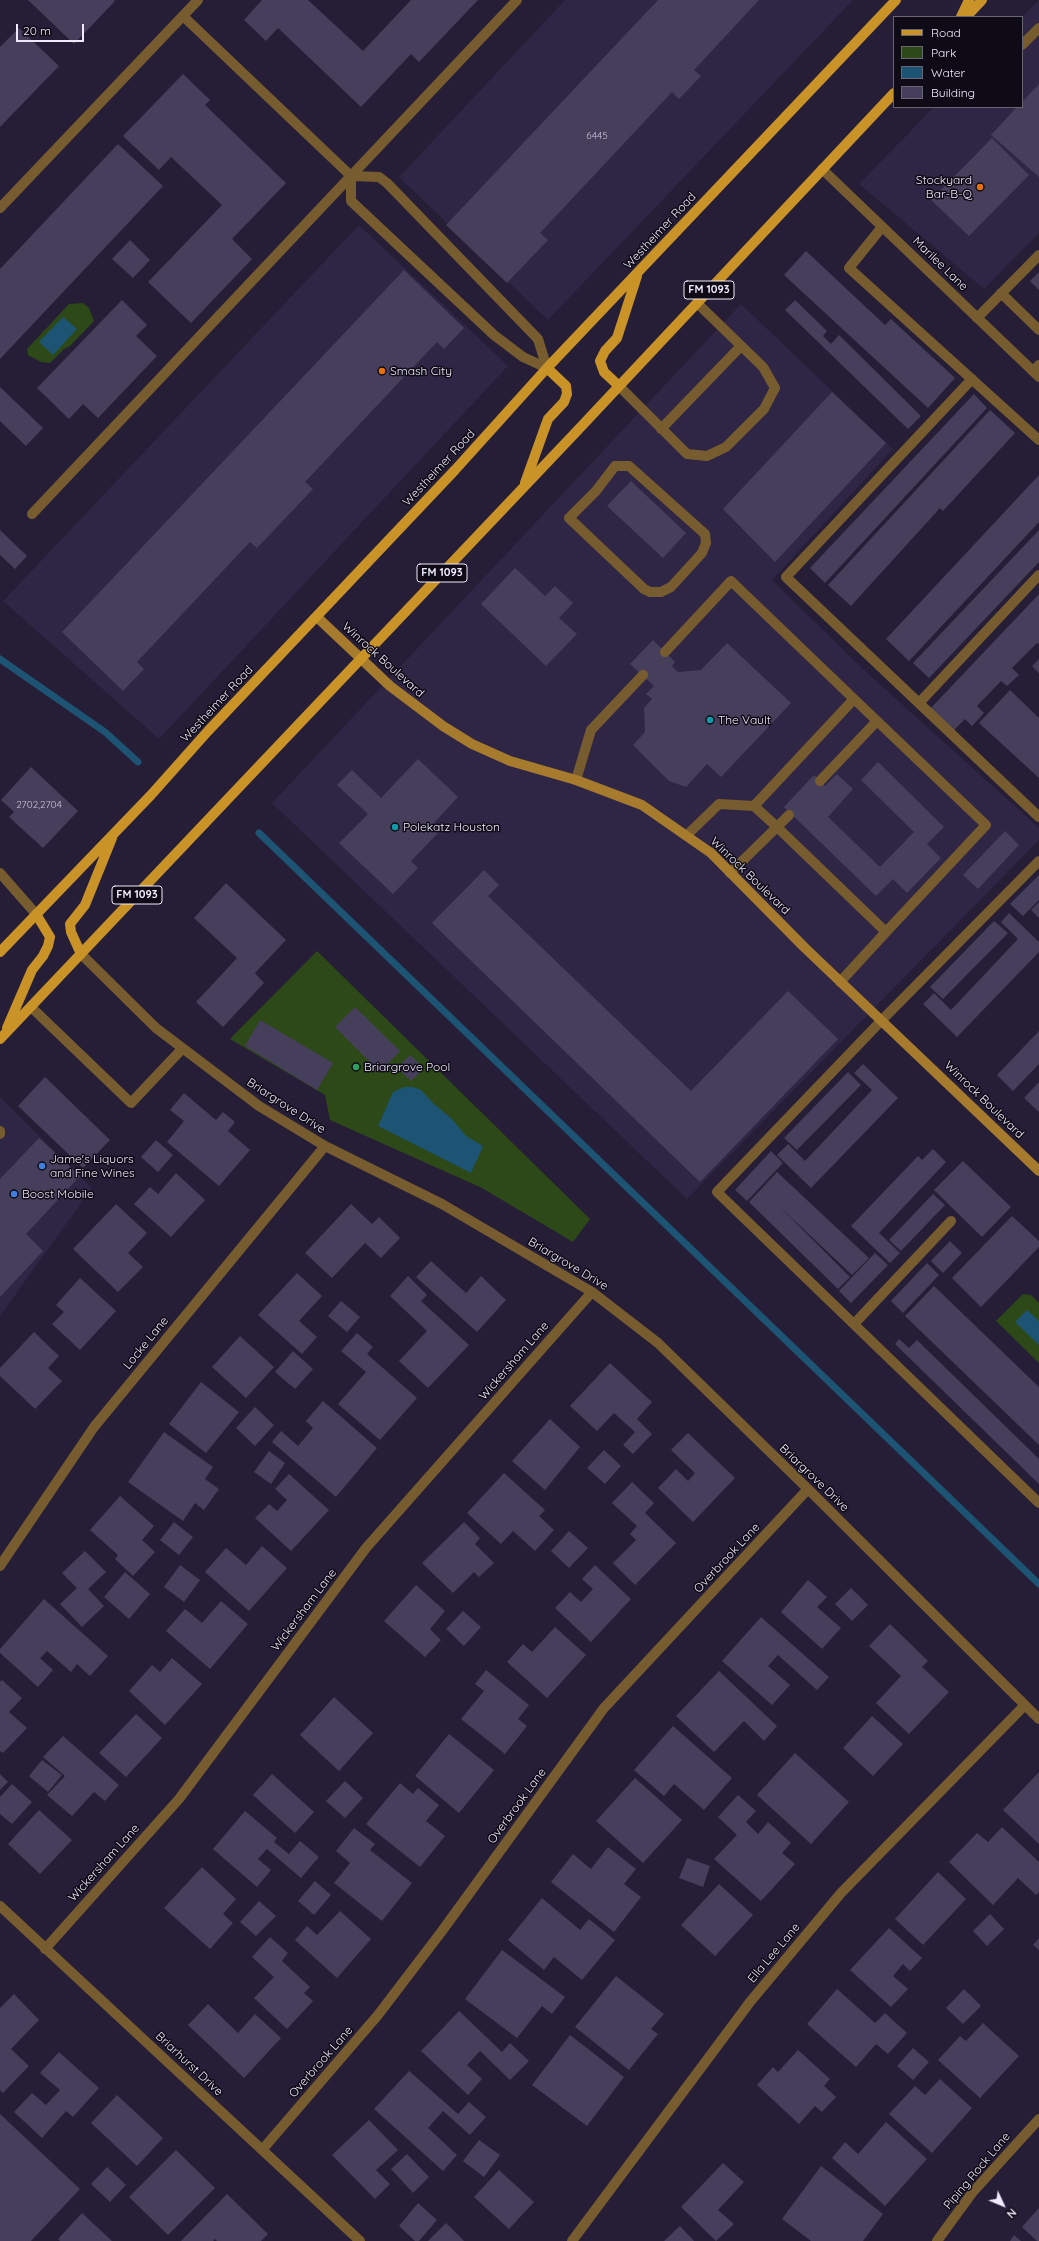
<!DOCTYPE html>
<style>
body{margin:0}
#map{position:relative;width:1039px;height:2241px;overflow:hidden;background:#261e37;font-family:Quicksand,sans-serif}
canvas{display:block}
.legend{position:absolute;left:893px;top:16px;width:130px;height:92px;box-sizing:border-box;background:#0e0b16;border:1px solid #686572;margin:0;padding:5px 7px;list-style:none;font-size:12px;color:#efebfc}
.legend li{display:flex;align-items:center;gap:8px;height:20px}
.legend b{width:20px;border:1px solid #686572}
.north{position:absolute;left:983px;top:2185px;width:40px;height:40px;-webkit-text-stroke:3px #0e0b16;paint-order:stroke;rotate:134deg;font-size:11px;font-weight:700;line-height:16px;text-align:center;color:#efebfc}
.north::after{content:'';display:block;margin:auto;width:14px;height:18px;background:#efebfc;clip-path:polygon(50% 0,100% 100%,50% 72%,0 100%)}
.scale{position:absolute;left:16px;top:24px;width:68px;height:18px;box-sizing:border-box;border:2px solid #efebfc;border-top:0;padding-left:5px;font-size:12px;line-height:14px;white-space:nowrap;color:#efebfc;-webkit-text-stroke:3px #0e0b16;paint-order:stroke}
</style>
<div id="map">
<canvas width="1039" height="2241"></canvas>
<ul class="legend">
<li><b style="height:5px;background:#ca9328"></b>Road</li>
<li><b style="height:11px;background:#2c4917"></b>Park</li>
<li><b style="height:11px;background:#1d5473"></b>Water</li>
<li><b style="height:11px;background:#463f5b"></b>Building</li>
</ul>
<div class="north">N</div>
<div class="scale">20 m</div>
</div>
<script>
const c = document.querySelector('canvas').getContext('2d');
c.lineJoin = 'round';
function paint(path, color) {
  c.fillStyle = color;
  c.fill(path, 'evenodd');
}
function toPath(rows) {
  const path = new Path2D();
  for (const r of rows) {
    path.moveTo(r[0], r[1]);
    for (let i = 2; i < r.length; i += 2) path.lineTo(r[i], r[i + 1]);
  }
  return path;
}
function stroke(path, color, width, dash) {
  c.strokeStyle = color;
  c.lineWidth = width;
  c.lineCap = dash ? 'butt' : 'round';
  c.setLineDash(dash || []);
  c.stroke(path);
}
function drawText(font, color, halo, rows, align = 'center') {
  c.font = font + ' Quicksand,sans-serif';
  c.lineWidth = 3;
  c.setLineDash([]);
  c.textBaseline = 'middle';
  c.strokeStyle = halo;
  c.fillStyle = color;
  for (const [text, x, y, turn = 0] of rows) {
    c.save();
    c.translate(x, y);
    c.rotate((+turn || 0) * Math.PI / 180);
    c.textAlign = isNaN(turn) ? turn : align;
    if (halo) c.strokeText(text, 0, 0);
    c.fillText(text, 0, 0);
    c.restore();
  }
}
paint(toPath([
 [565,0,853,0,548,320,399,177],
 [1039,0,1039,233,984,289,859,184,934,107,1022,107,1022,17],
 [359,225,508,366,159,739,3,601],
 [741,304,893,449,772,580,864,670,1039,828,1039,840,687,1199,272,803],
 [0,1097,92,1188,0,1316]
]), '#2f2544');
paint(toPath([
 [83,303,89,308,94,321,70,346,64,349,50,363,41,362,28,355,27,349,69,304],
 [317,951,590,1219,573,1242,482,1188,330,1120,325,1095,230,1039],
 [1023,1294,1031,1295,1039,1303,1039,1363,996,1321]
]), '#2c4917');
paint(toPath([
 [63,317,77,329,53,355,39,342],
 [404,1087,413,1087,421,1090,434,1104,452,1119,466,1136,483,1146,471,1173,378,1126,393,1092],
 [1027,1310,1039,1321,1039,1345,1015,1322]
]), '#1d5473');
stroke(toPath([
 [0,659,105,732,138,762],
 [259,833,1039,1584]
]), '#1d5473', 7);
paint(toPath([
 [28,0,114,0,115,1,74,44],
 [262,0,308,0,363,51,411,0,478,0,419,62,411,54,361,107,278,28,266,41,244,20],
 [658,0,759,0,694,70,701,76,679,99,672,92,540,233,548,240,507,283,446,225],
 [19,28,59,66,0,127,0,47],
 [183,74,210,100,205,105,286,183,232,239,252,259,191,323,148,282,222,205,171,157,159,170,123,136],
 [1039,84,1039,177,991,135,1017,107,1022,107,1022,102],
 [992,138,1029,175,969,236,931,200],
 [118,144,163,186,0,359,0,269],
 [130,240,150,260,133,278,112,259],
 [806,251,885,325,891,319,955,378,928,408,784,275],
 [404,270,464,328,444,349,437,342,305,482,313,489,257,548,250,542,137,662,144,669,123,691,62,632],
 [1039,272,1039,290,1030,281],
 [122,300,147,325,136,336,157,356,98,418,83,404,69,419,37,388],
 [795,300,827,331,823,336,831,344,839,335,921,416,908,429,785,310],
 [0,387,43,428,26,446,0,421],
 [832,392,886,443,775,562,723,509],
 [974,394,987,408,825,583,810,568],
 [990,410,1015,433,943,511,940,508,851,606,828,585],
 [1039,475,1039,522,909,661,886,639],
 [631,481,686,533,663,558,607,506],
 [0,530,27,556,15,569,0,555],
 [1039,530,1039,562,929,678,913,663],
 [515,568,545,596,555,586,573,603,559,618,577,634,546,666,481,604],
 [1039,594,1039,644,1037,643,1012,668,1019,675,1007,686,1001,681,977,706,984,713,972,726,965,719,953,731,930,709],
 [653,640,675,662,672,666,678,672,701,670,727,643,791,703,721,777,707,764,686,787,669,781,633,745,645,732,644,708,652,699,646,694,654,686,630,664],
 [1039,659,1039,673,1032,666],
 [1010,690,1039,718,1039,778,979,723],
 [418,759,458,797,433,824,440,831,411,861,418,868,393,894,339,843,368,814,337,785,352,770,381,798],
 [878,762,944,827,927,844,941,858,907,893,893,879,876,896,784,807,814,775,825,786,837,774,853,789,828,817,880,867,914,832,861,780],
 [31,767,78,811,43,848,9,817,14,812,1,800],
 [1005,831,1019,845,978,889,963,875],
 [484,870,499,885,488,896,691,1091,788,991,838,1039,700,1182,432,923],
 [1039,875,1039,900,1023,916,1010,904],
 [226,883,286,940,255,973,264,983,223,1027,196,1002,237,958,194,918],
 [1039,902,1039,918,1031,910],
 [1009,913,1039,942,1039,952,957,1037,923,1004,934,993,951,1010,1018,939,1001,922],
 [994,921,1008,933,943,999,930,987],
 [355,1007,400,1051,380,1072,335,1027],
 [260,1020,333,1063,317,1090,245,1046],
 [1039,1031,1039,1064,1013,1091,997,1075],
 [410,1055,424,1068,411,1081,397,1068],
 [863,1064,898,1098,811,1188,777,1155,788,1144,805,1161,872,1090,854,1073],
 [848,1072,861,1085,797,1150,784,1138],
 [45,1077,110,1140,83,1168,18,1106],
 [1039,1082,1039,1112,1024,1098],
 [184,1093,216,1120,223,1112,235,1122,228,1131,250,1150,219,1186,167,1142,184,1121,170,1110],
 [39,1138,80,1176,26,1234,43,1251,0,1297,0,1179],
 [156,1140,173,1155,158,1172,141,1157],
 [933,1149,946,1162,879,1233,900,1253,890,1263,851,1226,918,1156,922,1160],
 [771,1151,783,1163,747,1201,735,1190],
 [963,1161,1011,1207,982,1237,934,1190],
 [777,1172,869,1258,852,1275,779,1206,850,1277,838,1289,749,1202],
 [176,1173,205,1200,171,1237,134,1204,150,1187,158,1194],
 [933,1194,945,1205,901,1251,889,1240],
 [116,1204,147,1233,128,1253,143,1267,118,1292,73,1249],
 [351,1204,372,1224,379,1217,400,1238,381,1258,365,1243,332,1278,305,1253],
 [1012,1216,1039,1241,1039,1247,981,1307,952,1278],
 [950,1241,962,1253,943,1273,931,1261],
 [875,1253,888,1265,851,1303,839,1291],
 [431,1261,466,1293,481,1276,506,1300,477,1332,416,1277],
 [927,1263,939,1275,903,1313,891,1301],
 [297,1273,322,1296,299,1321,317,1337,302,1354,258,1315],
 [408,1276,427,1295,421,1301,469,1345,428,1388,399,1361,427,1331,390,1296],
 [80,1278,116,1311,80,1350,52,1324,64,1312,56,1305],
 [934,1286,1039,1387,1039,1445,905,1316],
 [341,1301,360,1317,347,1332,328,1316],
 [34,1332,59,1356,48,1368,62,1381,35,1409,0,1376,0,1368],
 [357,1333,373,1347,367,1354,417,1398,380,1440,338,1404,366,1372,341,1351],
 [240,1336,274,1367,246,1398,212,1367],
 [899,1339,909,1348,917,1340,1039,1459,1039,1484,895,1344],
 [293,1351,313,1369,295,1389,275,1372],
 [610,1363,652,1402,637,1419,652,1434,633,1454,623,1445,635,1432,614,1413,597,1431,570,1406],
 [201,1382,239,1412,206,1453,169,1424],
 [323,1401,377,1448,336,1497,272,1442,281,1431,298,1446,313,1428,306,1421],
 [255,1407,274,1425,255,1446,236,1428],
 [550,1419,580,1447,545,1490,512,1461],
 [164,1432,213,1467,205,1479,219,1489,204,1510,195,1503,183,1521,128,1482],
 [688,1433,735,1478,693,1522,658,1488,676,1469,688,1481,695,1473,671,1450],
 [604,1450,621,1466,605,1484,587,1468],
 [269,1451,285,1463,271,1484,254,1472],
 [504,1473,545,1510,539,1516,554,1530,535,1551,513,1531,501,1544,467,1513],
 [289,1474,329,1510,291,1551,255,1518,269,1504,277,1511,287,1500,275,1489],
 [632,1482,654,1503,645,1513,676,1543,635,1585,613,1563,636,1540,630,1534,637,1526,612,1503],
 [120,1496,154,1526,142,1540,155,1552,133,1576,115,1559,118,1555,90,1530],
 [174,1522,193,1537,179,1555,160,1540],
 [464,1522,480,1538,475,1544,494,1563,479,1577,474,1572,453,1593,422,1563],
 [569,1531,588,1548,569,1568,551,1551],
 [262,1546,287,1568,249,1611,205,1572,226,1548,246,1565],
 [85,1551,106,1572,88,1589,104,1606,82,1627,60,1604,77,1588,62,1573],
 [180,1565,200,1580,184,1602,164,1587],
 [595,1565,631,1599,591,1642,555,1608,570,1592,581,1602,593,1589,582,1579],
 [125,1572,150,1594,129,1619,104,1597],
 [808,1580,827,1597,817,1607,841,1628,822,1649,781,1612],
 [416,1585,445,1611,430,1629,441,1640,425,1657,384,1621],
 [851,1588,868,1605,852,1621,835,1604],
 [44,1599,108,1656,90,1676,77,1664,71,1672,47,1651,40,1658,53,1670,38,1687,0,1653,0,1649],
 [221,1601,248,1624,210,1669,166,1631,185,1609,202,1623],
 [463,1611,481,1627,464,1646,446,1629],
 [761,1617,829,1677,817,1690,778,1655,768,1666,790,1685,772,1705,722,1661],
 [890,1624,928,1661,922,1667,949,1692,909,1734,876,1703,901,1676,869,1646],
 [555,1627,586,1655,547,1698,507,1662,523,1644,532,1652],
 [172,1658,202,1684,165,1725,129,1691,152,1665,160,1672],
 [486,1670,529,1705,518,1719,527,1726,505,1754,461,1719,484,1691,475,1684],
 [719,1671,777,1726,764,1741,744,1721,714,1752,676,1716],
 [2,1680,22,1698,9,1712,27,1728,3,1753,0,1751,0,1682],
 [334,1697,373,1733,339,1771,300,1735],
 [136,1714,162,1738,126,1777,99,1753],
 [872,1716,903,1744,873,1776,843,1748],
 [673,1726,732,1778,704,1810,674,1784,664,1796,634,1770],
 [449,1734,494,1770,459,1813,415,1776],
 [63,1736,119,1785,105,1801,94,1792,72,1816,47,1795,65,1776,43,1757],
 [795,1753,849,1802,811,1844,757,1795],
 [42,1760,62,1775,48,1792,29,1776],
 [1039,1772,1039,1844,1003,1810],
 [0,1774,8,1782,0,1790],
 [272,1774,314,1812,295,1833,253,1795],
 [635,1778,682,1820,643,1863,596,1821],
 [345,1781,363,1798,345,1818,326,1801],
 [400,1783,413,1794,418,1788,439,1805,426,1821,445,1836,420,1867,366,1824],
 [12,1784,32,1802,12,1824,0,1814,0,1797],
 [738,1795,756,1811,746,1822,758,1834,768,1822,791,1843,782,1853,795,1864,761,1901,714,1859,737,1835,718,1817],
 [39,1810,72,1840,40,1874,8,1844],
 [245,1811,277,1838,274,1842,289,1854,300,1841,319,1857,301,1878,267,1849,258,1859,271,1870,257,1887,213,1849],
 [1002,1827,1039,1862,1039,1892,1036,1895,1018,1878,993,1905,949,1862,977,1833,988,1842],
 [354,1828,375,1844,370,1850,412,1883,382,1921,334,1883,350,1863,336,1851],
 [608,1847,636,1869,624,1884,641,1897,614,1932,551,1882,573,1854,591,1869],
 [687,1858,710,1866,703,1887,679,1878],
 [202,1867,236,1899,223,1914,233,1923,210,1949,164,1908],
 [938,1872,966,1899,923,1945,895,1919],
 [315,1881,331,1895,314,1915,298,1901],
 [719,1884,753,1915,715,1956,681,1925],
 [542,1898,580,1930,589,1919,615,1940,582,1980,554,1957,544,1970,508,1940],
 [259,1901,276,1916,256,1936,240,1922],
 [340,1911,371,1939,337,1978,295,1940,307,1926,317,1935],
 [990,1914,1004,1929,987,1946,973,1931],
 [889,1928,922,1958,910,1971,903,1964,893,1976,908,1989,891,2007,850,1970],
 [270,1937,288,1953,282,1961,310,1987,304,1993,313,2001,287,2029,254,1998,274,1977,252,1957],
 [1039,1938,1039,1950,1033,1945],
 [502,1950,565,1997,552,2014,542,2006,517,2038,465,1999],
 [616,1976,664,2014,651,2029,658,2034,629,2070,575,2027],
 [837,1989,875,2023,885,2013,907,2033,888,2054,876,2044,856,2067,807,2024],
 [964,1989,981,2006,963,2024,946,2008],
 [14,1994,39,2020,11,2049,29,2066,3,2093,0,2090,0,2008],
 [208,2004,238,2033,255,2014,281,2038,244,2078,188,2025],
 [459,2011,502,2052,510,2043,529,2061,510,2080,480,2051,467,2065,482,2079,468,2095,421,2051],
 [983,2023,1019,2056,980,2098,938,2060,960,2036,966,2041],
 [570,2035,624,2077,587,2126,532,2085],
 [913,2048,929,2062,913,2080,897,2066],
 [798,2050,830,2079,824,2086,836,2097,822,2112,815,2106,799,2124,757,2085,773,2067,778,2072],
 [59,2052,99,2088,73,2117,66,2111,42,2138,14,2112,32,2093,46,2105,60,2090,40,2073],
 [409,2071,458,2114,469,2102,486,2117,470,2135,443,2111,428,2128,457,2155,443,2171,374,2109],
 [940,2079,972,2108,932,2153,889,2114,915,2086,925,2095],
 [117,2095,163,2138,137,2166,91,2123],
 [0,2114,80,2189,31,2241,0,2241],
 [369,2120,398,2150,376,2170,390,2184,375,2199,332,2155],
 [886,2122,927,2159,885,2206,832,2158,845,2142,858,2154],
 [479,2140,500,2155,484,2177,463,2161],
 [176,2150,215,2188,168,2235,129,2197],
 [407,2154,429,2177,413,2193,391,2169],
 [723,2163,744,2182,718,2210,734,2224,716,2241,681,2207],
 [821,2166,883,2214,863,2241,811,2241,782,2219],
 [107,2167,126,2185,110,2202,91,2184],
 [499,2170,534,2202,509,2229,474,2197],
 [227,2194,268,2234,261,2241,217,2241,215,2239,213,2241,181,2241],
 [418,2203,437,2220,419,2241,415,2241,399,2226],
 [1039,2208,1039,2241,1037,2241,1022,2227],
 [82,2213,112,2241,60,2241,58,2239],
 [446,2223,464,2241,428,2241],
 [680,2226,694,2241,664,2241],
 [1014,2235,1021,2241,1010,2241]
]), '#463f5b');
stroke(toPath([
 [183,16,351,176,379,177,387,183,538,339,547,368,523,357,494,335,351,201,351,176],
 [1022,45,1039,28],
 [0,208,198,0],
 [882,227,849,268,1039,440],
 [1001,293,1039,330],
 [977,318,1039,255],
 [1033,371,1039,365],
 [972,379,786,577,1039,817],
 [619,386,687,454,707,456,726,447,764,409,775,388,763,367,697,303],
 [661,429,741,346],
 [615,466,629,466,705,534,706,543,702,553,671,587,661,592,650,592,644,589,569,518,596,491,615,466],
 [32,514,517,0],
 [665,652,731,581,854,699,754,806,719,804,687,835],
 [854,699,986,825,886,932],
 [919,703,1039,575],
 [576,780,591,730,643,675],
 [820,781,876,722],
 [754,806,777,827,789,815],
 [1039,861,881,1021,717,1192,1039,1503],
 [730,873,777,827,886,932,840,982],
 [31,1007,131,1103,182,1049],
 [0,1131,0,1134],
 [854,1324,951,1221]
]), '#775c2f', 10);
stroke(toPath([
 [822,169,1039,377],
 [0,873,36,914],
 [81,954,156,1028,259,1106,325,1146,442,1204,592,1292,658,1343,808,1489,1039,1719],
 [0,1566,94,1427,325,1146],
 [0,1906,360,2241],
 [45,1949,179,1799,366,1548,592,1292],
 [262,2150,378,2015,442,1931,604,1708,808,1489],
 [572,2241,750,2002,841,1893,1025,1705],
 [937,2241,972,2193,1039,2119]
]), '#775c2f', 10);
stroke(toPath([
 [318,618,390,686,443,726,472,744,510,761,576,780,642,805,711,853,804,947,1039,1171]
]), '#a67b2e', 10);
stroke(toPath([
 [961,17,969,0],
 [966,17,982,0],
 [619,386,604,372,600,361,605,351,617,338,637,276],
 [525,483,548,419,564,402,567,394,566,386,547,368],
 [0,952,151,795,208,731,455,470,547,368,896,0],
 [81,954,71,932,70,924,85,905,112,838],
 [7,1028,32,970,43,956,48,946,50,937,36,914],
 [0,1039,577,431,894,93]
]), '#ca9328', 10);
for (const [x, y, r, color] of [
 [980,187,4,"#e8710a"],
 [382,371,4,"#e8710a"],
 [710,720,4,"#0f9aa8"],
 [395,827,4,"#0f9aa8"],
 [356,1067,4,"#2e9e5b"],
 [42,1166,4,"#3f7fe0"],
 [14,1194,4,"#3f7fe0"]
]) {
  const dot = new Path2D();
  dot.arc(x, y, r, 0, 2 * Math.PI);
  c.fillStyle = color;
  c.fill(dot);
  stroke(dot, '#0e0b16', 1.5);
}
drawText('10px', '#c5c0d4', null, [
 ["6445",597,136],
 ["2702,2704",39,805]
]);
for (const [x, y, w] of [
 [709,290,50],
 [442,573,50],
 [137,895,50]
]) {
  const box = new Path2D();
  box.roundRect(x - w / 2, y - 9, w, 18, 3);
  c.fillStyle = '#0e0b16';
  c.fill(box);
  stroke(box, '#efebfc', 1);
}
drawText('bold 11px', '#efebfc', null, [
 ["FM 1093",709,290],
 ["FM 1093",442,573],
 ["FM 1093",137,895]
]);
drawText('12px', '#efebfc', '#0e0b16', [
 ["Stockyard",972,180,"right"],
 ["Bar-B-Q",972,194,"right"],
 ["Smash City",390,371],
 ["The Vault",718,720],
 ["Polekatz Houston",403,827],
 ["Briargrove Pool",364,1067],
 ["Jame's Liquors",50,1159],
 ["and Fine Wines",50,1173],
 ["Boost Mobile",22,1194]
], 'left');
drawText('12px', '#efebfc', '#0e0b16', [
 ["Westheimer Road",660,231,-47],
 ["Marilee Lane",940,264,44],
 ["Westheimer Road",439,468,-47],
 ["Winrock Boulevard",383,660,42],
 ["Westheimer Road",217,704,-47],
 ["Winrock Boulevard",750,876,44],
 ["Winrock Boulevard",984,1100,44],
 ["Briargrove Drive",286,1106,33],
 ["Briargrove Drive",568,1264,31],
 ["Locke Lane",146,1343,-51],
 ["Wickersham Lane",514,1361,-49],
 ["Briargrove Drive",814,1478,44],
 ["Overbrook Lane",727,1558,-47],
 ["Wickersham Lane",304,1610,-53],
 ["Overbrook Lane",517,1806,-54],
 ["Wickersham Lane",104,1863,-48],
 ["Ella Lee Lane",774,1953,-50],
 ["Overbrook Lane",321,2062,-49],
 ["Briarhurst Drive",189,2064,43],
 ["Piping Rock Lane",977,2171,-50]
]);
</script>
